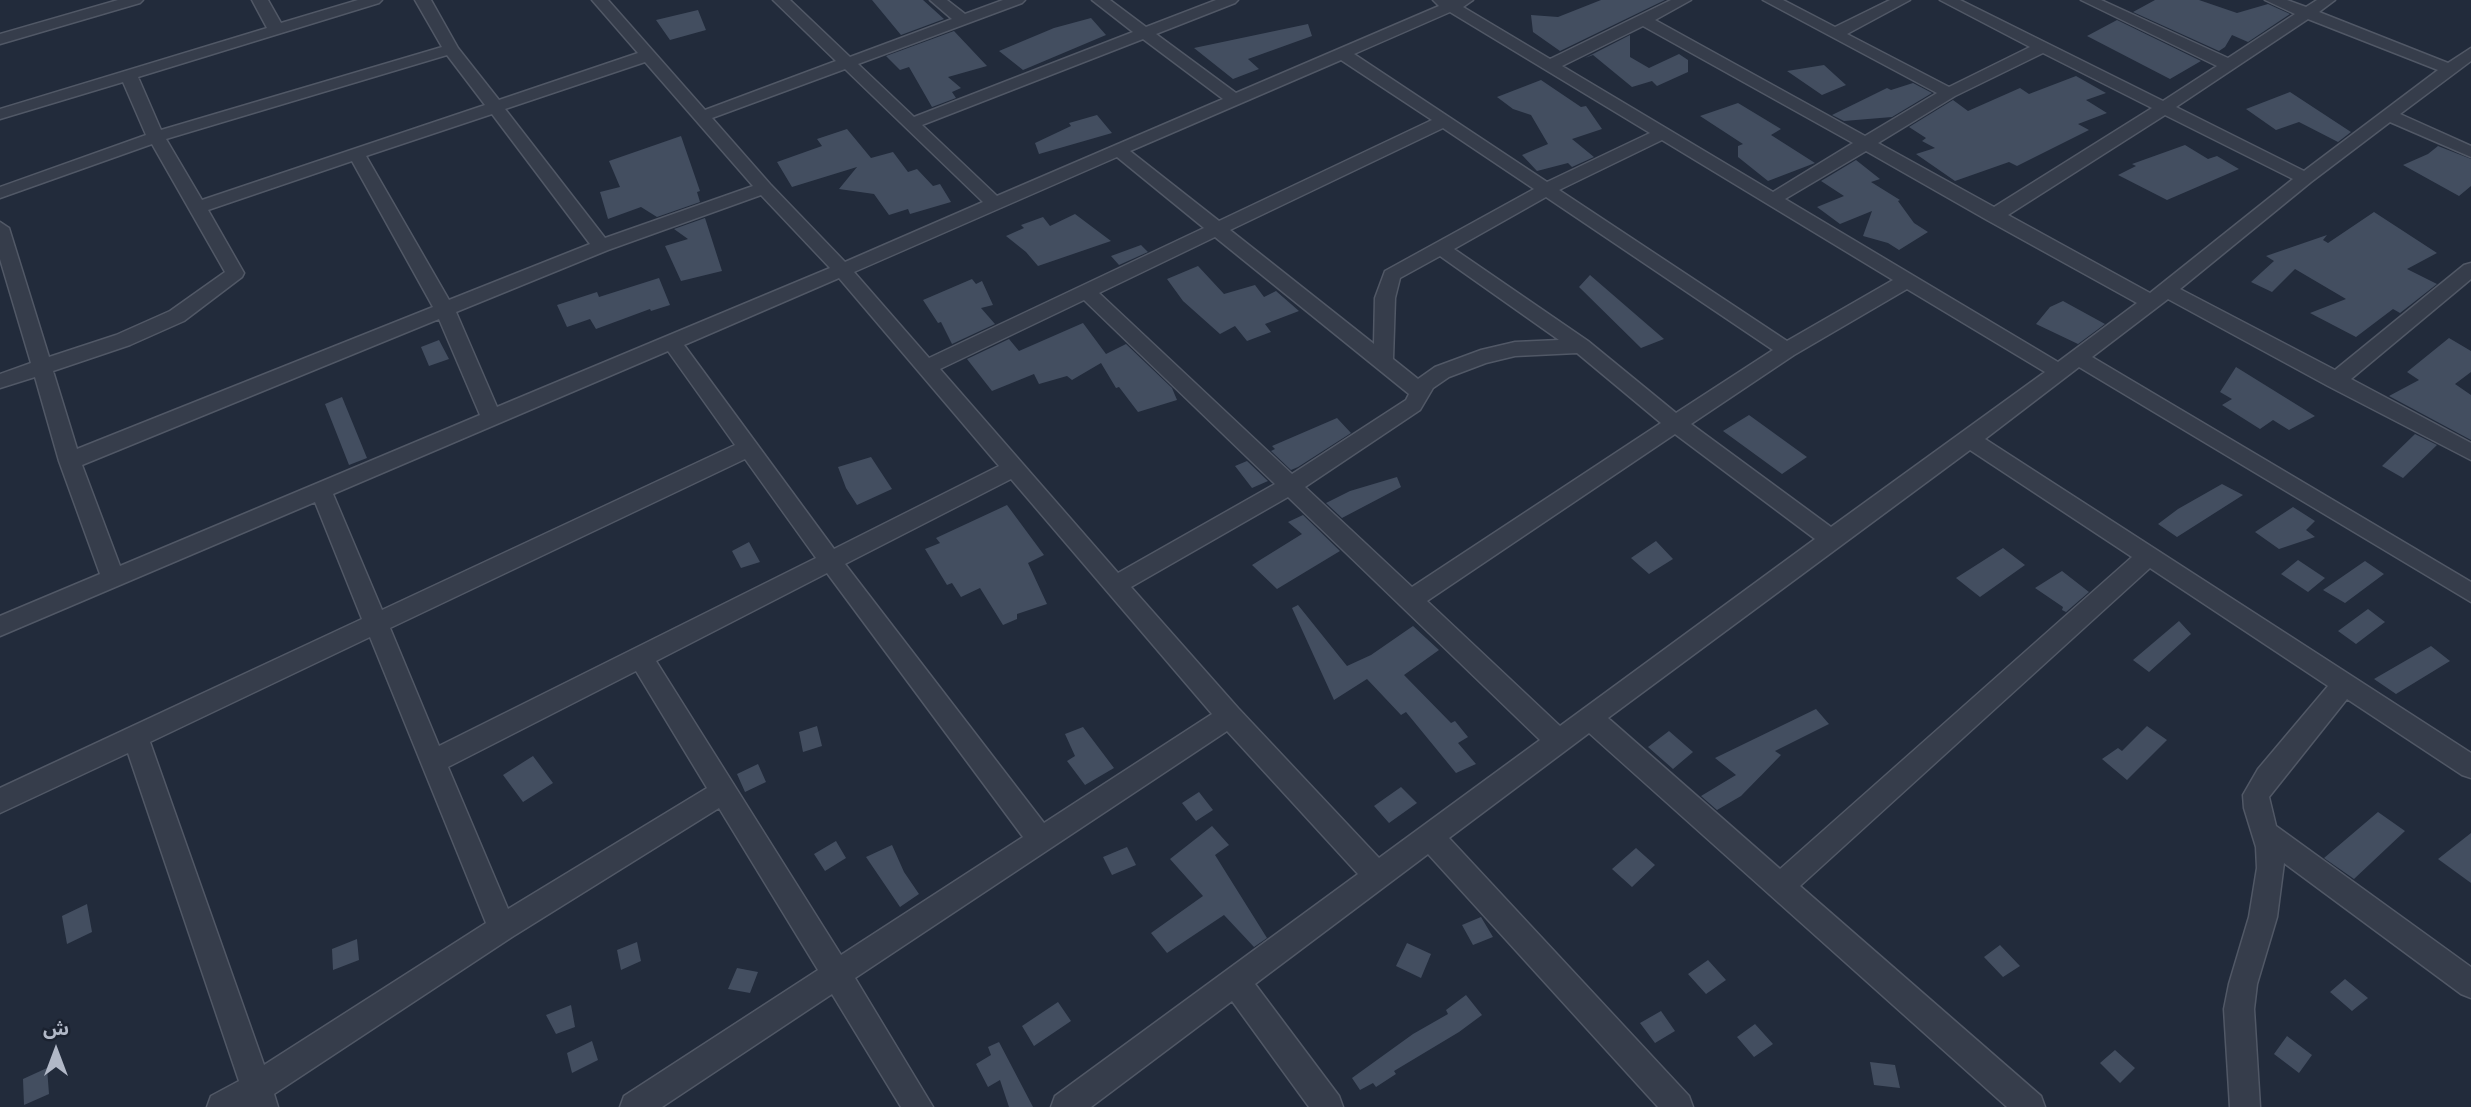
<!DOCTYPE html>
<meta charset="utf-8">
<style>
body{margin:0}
#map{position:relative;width:2471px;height:1107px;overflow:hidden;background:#222b3b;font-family:Overpass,"Noto Sans Arabic",sans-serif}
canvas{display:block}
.north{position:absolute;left:21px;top:1016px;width:70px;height:70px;-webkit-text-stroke:5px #1b2230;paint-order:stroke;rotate:0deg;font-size:19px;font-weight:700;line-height:28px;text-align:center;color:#b1b8c7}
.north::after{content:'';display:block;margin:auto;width:24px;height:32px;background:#b1b8c7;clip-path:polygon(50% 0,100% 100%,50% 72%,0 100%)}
</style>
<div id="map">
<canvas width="2471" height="1107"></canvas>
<div class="north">ش</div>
</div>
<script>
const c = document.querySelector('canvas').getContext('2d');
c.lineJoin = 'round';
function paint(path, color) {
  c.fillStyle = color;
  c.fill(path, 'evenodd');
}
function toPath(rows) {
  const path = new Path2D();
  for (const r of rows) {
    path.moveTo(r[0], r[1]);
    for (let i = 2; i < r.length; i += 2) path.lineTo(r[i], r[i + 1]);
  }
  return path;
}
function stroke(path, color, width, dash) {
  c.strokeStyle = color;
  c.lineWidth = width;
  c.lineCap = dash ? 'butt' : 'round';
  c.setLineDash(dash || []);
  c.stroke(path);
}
paint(toPath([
 [872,0,923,0,944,19,901,35],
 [1601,0,1665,0,1560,51,1533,32,1531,15,1558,17],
 [2155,0,2199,0,2237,13,2268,4,2290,14,2248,42,2232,35,2225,47,2219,51,2133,12],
 [698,10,706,30,670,40,656,20],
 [1091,18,1106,35,1023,70,999,51,1054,28],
 [2117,20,2201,61,2170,79,2087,36],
 [1308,24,1312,36,1248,59,1259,69,1233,79,1194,48],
 [954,31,987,66,948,77,961,88,952,92,956,98,932,107,909,67,900,70,886,56],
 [1630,35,1630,57,1649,68,1679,54,1688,60,1688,72,1657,86,1652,81,1632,87,1593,55,1585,58],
 [1824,65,1846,85,1822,95,1787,71],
 [2076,76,2106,93,2086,100,2107,113,2078,124,2089,130,2017,166,2009,162,1955,181,1916,154,1935,148,1922,141,1926,138,1909,127,1953,100,1968,111,2020,88,2029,94],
 [1541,80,1581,107,1586,106,1602,129,1572,139,1594,157,1572,167,1568,163,1537,171,1522,155,1548,144,1531,115,1513,109,1497,97],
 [1913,83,1932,93,1892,117,1844,121,1832,115,1887,88,1891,90],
 [2290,92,2351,132,2338,142,2299,122,2276,130,2246,109],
 [1738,103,1781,129,1771,135,1815,163,1768,181,1738,157,1738,146,1743,144,1700,116],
 [1097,115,1112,133,1039,154,1035,143,1071,126,1069,123],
 [847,129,871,158,893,152,908,172,917,169,933,186,940,184,951,202,910,214,908,209,889,215,874,194,839,189,857,167,792,187,777,162,822,146,817,139],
 [681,136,700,191,697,192,700,202,657,217,641,207,608,219,600,192,620,187,609,161],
 [2185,145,2208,159,2217,156,2239,169,2167,200,2118,175,2136,166,2132,164],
 [2438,146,2471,159,2471,186,2459,196,2403,165,2428,154],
 [1856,160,1880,179,1871,182,1900,200,1898,201,1914,223,1928,232,1899,250,1888,243,1863,236,1872,211,1840,224,1817,207,1844,196,1821,181],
 [2374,212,2437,253,2407,269,2437,284,2400,313,2393,309,2356,337,2310,313,2346,299,2295,269,2272,292,2251,282,2274,261,2266,256,2327,235,2323,240,2328,243],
 [1075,214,1111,241,1038,266,1026,252,1006,236,1024,228,1021,225,1043,217,1050,226],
 [705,218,722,271,681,281,665,246,688,239,674,229],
 [1141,245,1148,252,1119,265,1111,256],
 [1198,266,1224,294,1255,285,1264,297,1276,291,1299,311,1265,324,1271,332,1247,341,1235,326,1220,334,1183,301,1167,279],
 [1590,275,1664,339,1641,348,1579,287],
 [659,278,670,305,651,311,650,309,596,329,590,319,567,327,557,305,597,292,599,297],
 [972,279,976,284,982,281,993,305,981,308,995,324,952,344,941,322,938,323,923,300],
 [2063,301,2105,324,2078,344,2036,324,2050,307],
 [1083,323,1106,354,1126,344,1172,388,1177,400,1138,412,1119,387,1116,388,1101,363,1072,380,1067,376,1039,384,1034,374,992,391,967,359,1009,339,1019,351],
 [2449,338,2471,351,2471,372,2455,384,2471,395,2471,440,2389,396,2419,380,2407,372],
 [439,340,449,359,429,366,421,347],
 [2236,367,2315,416,2289,430,2273,420,2260,429,2222,405,2232,399,2220,392],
 [342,397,367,458,349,465,325,404],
 [1749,415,1807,457,1782,474,1723,431],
 [1337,418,1351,433,1298,467,1291,470,1271,451,1275,449,1272,446],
 [2415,434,2437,445,2403,478,2382,466],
 [871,457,892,489,857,505,846,488,838,467],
 [1247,461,1268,481,1252,488,1235,466],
 [1397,477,1401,487,1342,518,1326,503,1350,491],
 [2222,484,2243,495,2177,537,2158,524,2178,509],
 [1007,505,1044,555,1028,563,1047,604,1017,614,1017,619,1003,625,980,588,961,597,952,583,947,585,925,549,940,543,936,538],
 [2293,507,2315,521,2306,530,2315,537,2279,549,2255,532],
 [1303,515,1340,551,1277,589,1252,565,1302,534,1288,522],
 [1656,541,1673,559,1649,574,1631,558],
 [749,542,760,562,741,568,732,551],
 [2003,548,2025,565,1980,597,1956,578],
 [2298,560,2325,578,2308,592,2281,574],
 [2365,561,2384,574,2345,603,2323,590],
 [2062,571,2089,592,2066,612,2062,610,2063,607,2035,588],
 [1298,605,1347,666,1371,655,1413,626,1439,650,1404,675,1451,723,1455,721,1468,737,1458,743,1476,764,1456,773,1406,712,1401,715,1367,679,1334,700,1292,608],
 [2368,609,2385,622,2356,644,2338,631],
 [2179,621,2191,634,2149,672,2133,660],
 [2431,646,2450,661,2396,694,2374,679],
 [1816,709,1829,724,1775,751,1781,755,1741,796,1717,810,1701,796,1736,775,1715,758],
 [817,726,822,746,803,752,799,732],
 [2147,726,2167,740,2127,780,2102,759,2118,748,2122,751],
 [1083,727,1114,768,1085,785,1067,761,1075,756,1065,734],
 [1669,731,1693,752,1673,769,1648,747],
 [533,756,553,783,523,802,503,775],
 [758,764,766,782,745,792,737,774],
 [1401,787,1417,803,1389,823,1374,806],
 [1199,792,1213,810,1196,821,1182,803],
 [2378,812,2405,831,2354,879,2324,858],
 [1212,826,1229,845,1215,855,1267,938,1254,947,1224,915,1167,953,1151,933,1203,896,1170,859],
 [2471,833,2471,883,2438,859],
 [836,841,846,858,825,871,814,854],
 [892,845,904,872,919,894,900,907,866,857],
 [1127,847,1136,865,1112,875,1103,857],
 [1636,848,1655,865,1632,887,1612,869],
 [87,904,92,932,67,944,62,916],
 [1481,917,1493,937,1473,945,1462,925],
 [357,939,359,960,333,970,332,949],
 [637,942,641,961,621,970,617,950],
 [1407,943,1431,954,1421,978,1396,966],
 [2000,945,2020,966,2003,977,1984,957],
 [1708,960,1726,980,1706,994,1688,974],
 [737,968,758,972,750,993,728,989],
 [2345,979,2368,998,2352,1011,2330,992],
 [1466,995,1482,1015,1459,1032,1394,1071,1396,1074,1376,1087,1373,1083,1360,1090,1352,1078,1413,1034,1448,1014,1446,1010],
 [1058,1002,1071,1021,1034,1046,1022,1026],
 [571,1005,575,1027,556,1034,546,1015],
 [1661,1011,1675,1031,1655,1043,1640,1023],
 [1755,1024,1773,1044,1754,1057,1737,1037],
 [2287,1036,2312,1055,2299,1073,2274,1054],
 [592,1041,598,1060,572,1073,567,1053],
 [999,1042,1033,1107,1009,1107,1000,1080,988,1087,976,1064,991,1055,988,1047],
 [2115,1050,2135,1068,2120,1083,2100,1063],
 [1870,1062,1895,1065,1900,1088,1874,1085],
 [47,1068,49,1094,24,1105,23,1079]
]), '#434e60');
const minor = toPath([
 [118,0,143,0,140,3,0,44,0,34,118,0],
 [252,0,268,0,281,23,358,0,382,0,379,3,138,77,161,130,442,47,415,0,431,0,458,48,499,100,638,53,592,0,608,0,705,110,836,61,773,0,790,0,850,57,952,19,930,0,947,0,965,14,1003,0,1025,0,1022,3,858,64,914,117,1133,32,1092,0,1110,0,1146,27,1216,0,1238,0,1235,3,1156,34,1236,93,1439,6,1433,0,1473,0,1463,7,1550,59,1671,0,1691,0,1655,20,1865,136,1937,93,1763,0,1783,0,1835,27,1890,0,1910,0,1847,34,1949,87,2030,47,1940,0,1960,0,2163,101,2217,66,2081,0,2101,0,2228,58,2295,14,2265,0,2287,0,2306,7,2317,0,2335,0,2319,12,2448,63,2471,48,2471,61,2400,114,2471,146,2471,157,2390,122,2311,182,2180,289,2335,370,2464,265,2471,263,2471,279,2351,379,2471,443,2471,460,2328,386,2168,299,2092,357,2471,582,2471,602,2079,367,1985,439,2471,753,2471,778,2462,775,2347,699,2269,797,2276,826,2471,967,2471,998,2461,994,2284,863,2277,917,2257,984,2254,1009,2260,1107,2230,1107,2224,1009,2229,984,2249,917,2257,868,2256,847,2244,808,2243,795,2258,769,2328,686,2150,568,1800,886,2041,1096,2045,1107,2007,1107,1589,733,1449,838,1689,1096,1693,1107,1658,1107,1428,854,1255,984,1339,1096,1343,1107,1309,1107,1232,1001,1091,1107,1051,1107,1055,1096,1358,874,1227,731,855,978,933,1107,901,1107,832,994,662,1107,620,1107,624,1096,818,970,719,808,512,937,274,1094,278,1107,207,1107,211,1096,239,1081,128,753,0,813,0,788,362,619,315,502,0,636,0,616,100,574,59,461,35,377,0,388,0,374,31,363,0,259,0,222,9,228,49,357,116,335,170,311,225,272,152,144,0,198,0,187,146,135,123,82,0,119,0,109,267,28,252,0],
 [1450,12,1650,133,1547,182,1354,54,1450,12],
 [2308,19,2438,70,2304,171,2176,107,2308,19],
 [1643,26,1853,143,1773,192,1562,66,1643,26],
 [1143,39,1223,99,997,196,922,125,1143,39],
 [2043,53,2152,108,1994,207,1878,143,1955,96,2043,53],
 [447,55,485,105,202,200,166,139,447,55],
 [1341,60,1432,120,1219,221,1130,151,1341,60],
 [645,62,753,186,605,238,505,109,645,62],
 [845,69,983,202,845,262,770,184,712,118,845,69],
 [492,114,590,244,449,300,366,156,492,114],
 [2165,115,2293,179,2150,293,2008,215,2165,115],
 [1443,128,1534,189,1385,271,1375,298,1374,344,1230,230,1443,128],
 [1662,140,1893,280,1787,341,1559,190,1662,140],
 [1866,151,1987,220,2137,303,2058,362,1785,199,1866,151],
 [1117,157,1204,228,929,358,854,272,1117,157],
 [352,161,433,307,77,449,53,371,130,345,184,321,242,277,244,273,208,210,352,161],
 [761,195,830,268,497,407,456,312,608,250,761,195],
 [1546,197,1773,350,1676,413,1588,341,1454,249,1546,197],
 [1215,237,1409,394,1406,400,1292,474,1099,293,1215,237],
 [1440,256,1559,340,1515,342,1481,350,1435,367,1418,379,1393,359,1395,298,1400,278,1440,256],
 [839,278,999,466,834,549,684,345,839,278],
 [1907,289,2045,372,1831,527,1691,424,1794,355,1907,289],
 [1084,300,1275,484,1118,573,940,369,1084,300],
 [439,319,480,415,120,566,82,465,439,319],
 [668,351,735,445,382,610,333,494,668,351],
 [1577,353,1661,423,1412,587,1305,487,1420,410,1433,388,1449,377,1486,363,1515,356,1577,353],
 [1675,434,1815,539,1560,726,1427,601,1675,434],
 [1970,450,2132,557,1780,869,1608,718,1970,450],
 [745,459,816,558,439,746,390,628,745,459],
 [1011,479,1212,714,1044,823,845,564,1011,479],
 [1288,497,1540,740,1379,858,1238,708,1131,587,1288,497],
 [827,573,1023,837,841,955,656,661,827,573],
 [370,637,486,923,264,1065,150,742,370,637],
 [636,671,707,788,508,909,448,767,636,671]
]);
stroke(minor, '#515866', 3);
paint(minor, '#363d4b');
</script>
